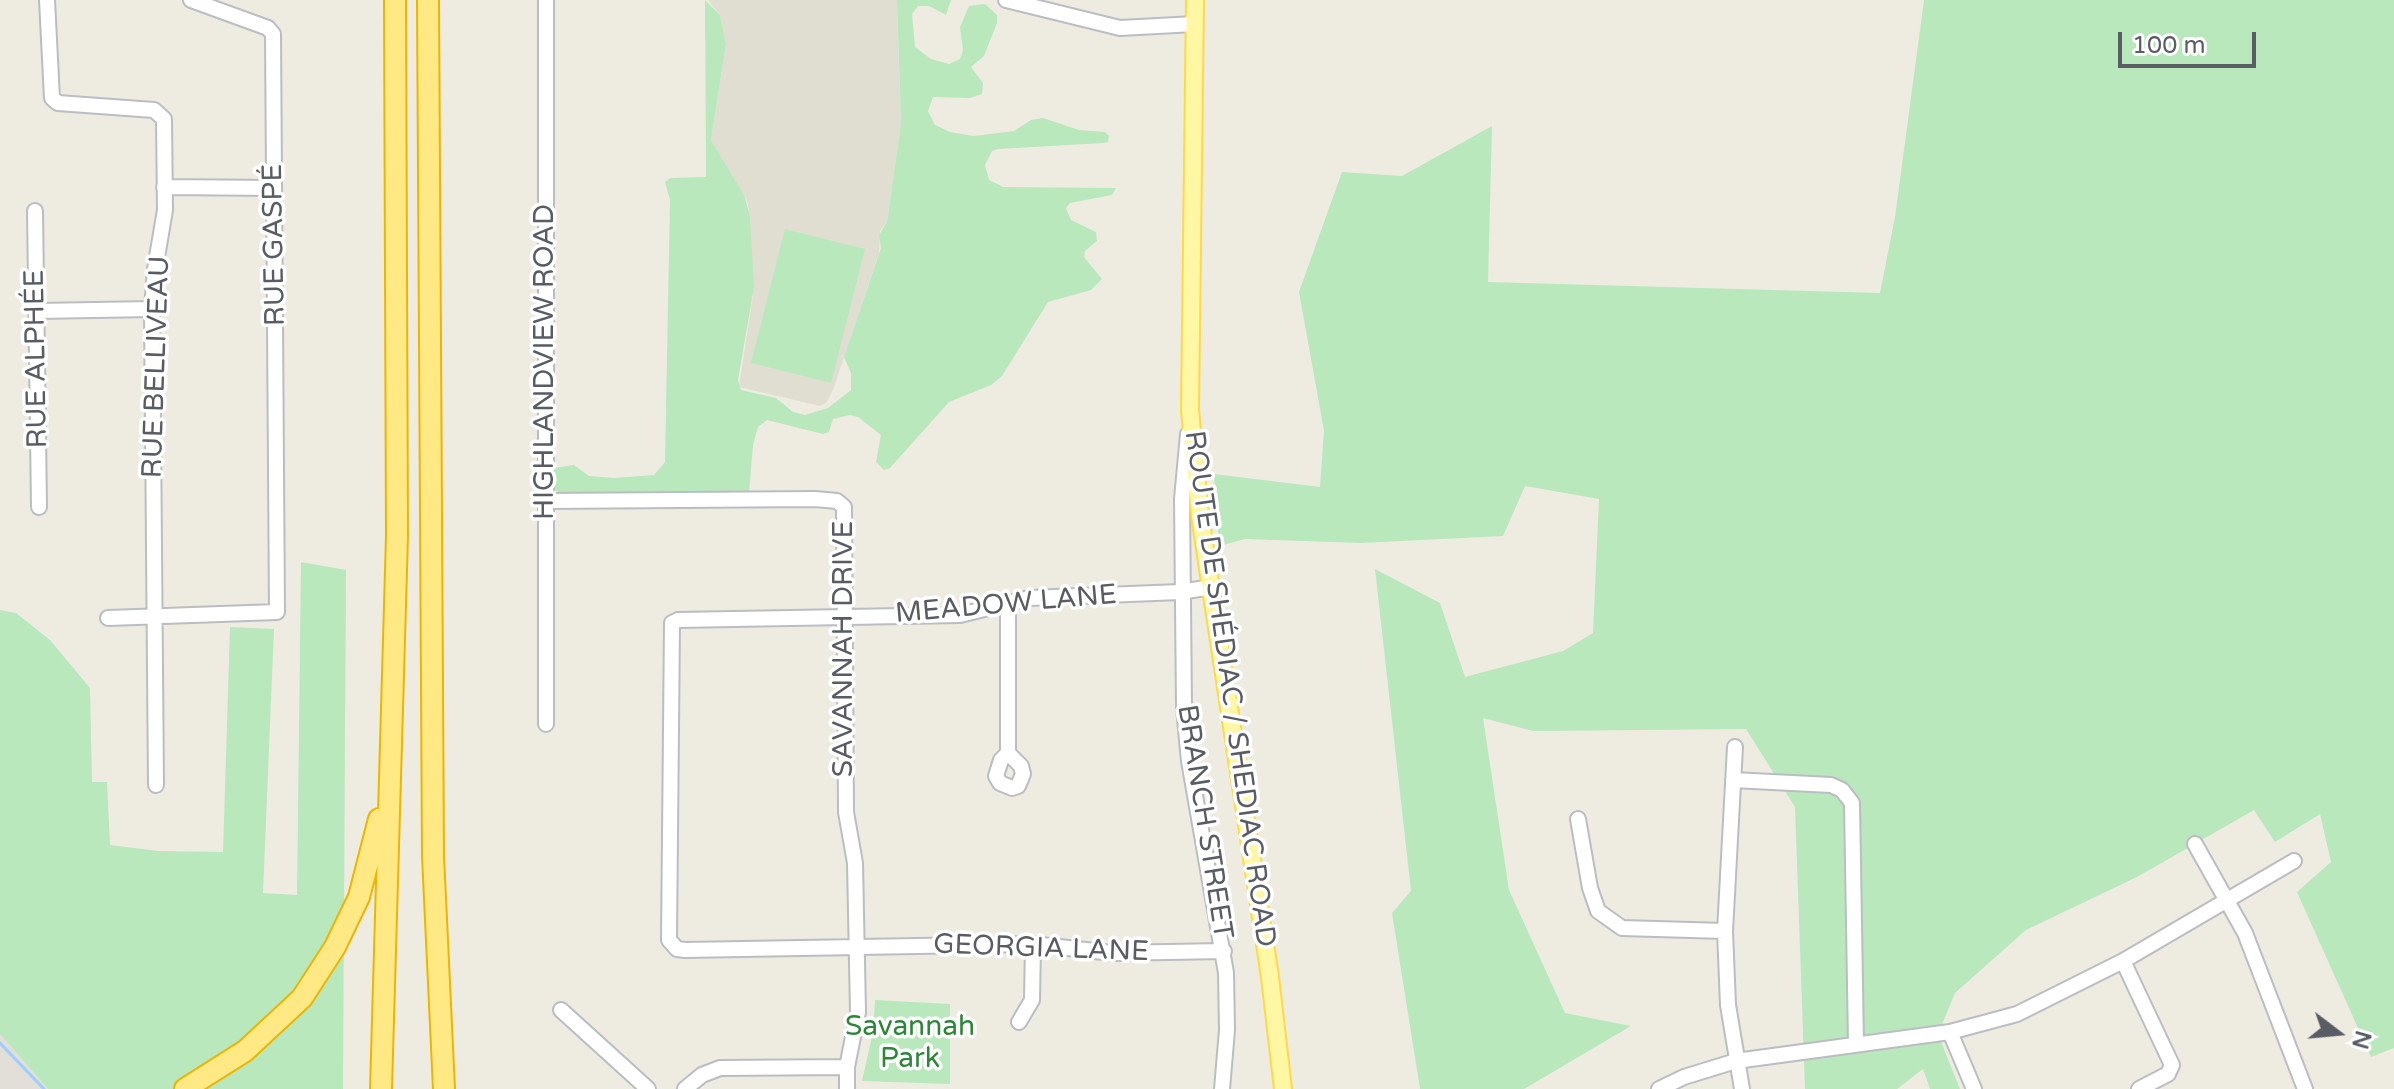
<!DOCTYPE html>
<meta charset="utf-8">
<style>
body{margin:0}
#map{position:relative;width:2394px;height:1089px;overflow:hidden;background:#eeece0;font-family:"Varela Round",sans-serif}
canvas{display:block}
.north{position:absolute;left:2298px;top:993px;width:80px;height:80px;-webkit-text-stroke:6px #fff;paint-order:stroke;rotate:106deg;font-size:22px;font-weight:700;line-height:32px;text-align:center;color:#595c63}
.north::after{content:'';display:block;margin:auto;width:28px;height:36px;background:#595c63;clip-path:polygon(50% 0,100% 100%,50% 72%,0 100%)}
.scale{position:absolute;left:2118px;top:32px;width:138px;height:36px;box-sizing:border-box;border:4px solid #595c63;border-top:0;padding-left:10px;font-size:24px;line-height:28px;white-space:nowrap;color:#595c63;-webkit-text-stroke:6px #fff;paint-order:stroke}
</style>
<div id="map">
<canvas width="2394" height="1089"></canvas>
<div class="north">N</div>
<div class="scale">100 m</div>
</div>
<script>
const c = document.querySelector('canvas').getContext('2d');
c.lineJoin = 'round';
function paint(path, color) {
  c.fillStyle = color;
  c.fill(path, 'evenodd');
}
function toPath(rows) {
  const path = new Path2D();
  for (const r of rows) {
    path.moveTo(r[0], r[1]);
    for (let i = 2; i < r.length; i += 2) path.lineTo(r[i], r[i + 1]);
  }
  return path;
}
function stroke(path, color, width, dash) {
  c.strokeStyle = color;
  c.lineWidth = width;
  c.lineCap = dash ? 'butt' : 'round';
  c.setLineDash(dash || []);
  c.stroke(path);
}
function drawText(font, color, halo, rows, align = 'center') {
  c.font = font + ' "Varela Round",sans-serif';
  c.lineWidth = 7;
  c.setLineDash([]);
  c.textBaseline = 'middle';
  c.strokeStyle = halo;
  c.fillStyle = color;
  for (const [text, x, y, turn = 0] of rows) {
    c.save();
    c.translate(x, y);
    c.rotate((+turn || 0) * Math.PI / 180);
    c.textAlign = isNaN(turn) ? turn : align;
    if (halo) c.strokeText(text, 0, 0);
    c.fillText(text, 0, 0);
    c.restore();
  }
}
paint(toPath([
 [0,1034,48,1089,0,1089]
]), '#e1dfd8');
paint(toPath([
 [708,0,897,0,901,123,887,222,880,231,879,253,833,390,826,403,820,406,739,387,753,295,750,216,747,201,711,140,726,44,720,15]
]), '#e0ded0');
paint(toPath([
 [705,0,720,15,726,44,711,140,744,195,750,216,754,287,738,380,741,390,776,398,793,412,805,415,828,408,851,390,851,373,844,357,881,248,879,235,887,222,901,123,897,0,951,0,946,15,929,6,918,6,912,14,915,47,931,59,949,64,960,59,963,50,960,27,969,6,985,4,997,15,997,23,984,56,971,67,983,83,982,94,970,98,933,97,928,111,935,125,950,132,974,136,1014,131,1031,120,1043,118,1079,130,1105,132,1109,136,1108,142,1103,143,998,149,992,151,985,165,989,180,1003,187,1116,188,1112,195,1070,203,1066,208,1071,220,1096,232,1097,241,1085,251,1084,257,1102,279,1091,290,1048,302,1002,376,991,385,949,402,890,468,884,470,876,462,881,435,858,417,850,415,833,419,829,432,823,434,767,420,758,427,753,445,749,493,559,493,553,488,553,468,574,465,589,476,614,478,654,475,665,462,670,200,665,182,670,178,706,177],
 [1924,0,2394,0,2394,1048,2371,1057,2297,892,2331,862,2320,814,2275,842,2254,810,2137,877,2026,930,1955,993,1938,1034,1960,1089,1930,1089,1923,1069,1897,1089,1805,1089,1795,807,1746,729,1533,731,1483,718,1509,890,1565,1013,1631,1026,1524,1089,1420,1089,1392,913,1411,891,1375,569,1440,603,1465,677,1563,651,1593,633,1599,499,1525,486,1503,536,1361,543,1245,539,1219,546,1214,474,1320,487,1324,431,1299,292,1342,172,1402,176,1492,126,1488,282,1880,293,1895,217],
 [785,229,865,249,831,383,751,363],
 [301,562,346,570,343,1089,48,1089,0,1034,0,610,16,613,50,640,90,688,92,782,107,782,110,845,158,851,223,852,230,627,274,629,263,893,297,895],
 [875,1000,950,1004,950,1084,862,1081,873,1032]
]), '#b9e8bd');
stroke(toPath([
 [0,1043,44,1089]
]), '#9ecdff', 3);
const minor = toPath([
 [47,0,52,98,58,103,154,110,164,119,165,210,155,269,152,309,156,785],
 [1006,0,1120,28,1195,24],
 [164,187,274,188],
 [35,211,39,507],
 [37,311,152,309],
 [1188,434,1182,499,1184,708,1189,761,1226,973,1227,1030,1222,1089],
 [546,501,815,499,837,501,844,507,846,812,855,863,858,1012,847,1067,847,1089],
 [1212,587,1180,592,1029,598,960,615,678,620,672,623,669,940,677,949,685,950,1033,944,1112,953,1224,951],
 [1008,605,1008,753,1001,760,996,776,1000,783,1012,788,1018,786,1023,774,1021,766,1008,753],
 [108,618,277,612,273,34,268,28,191,0],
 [546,724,546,0],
 [1735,747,1725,931,1728,1005,1742,1089],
 [1733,780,1831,785,1842,790,1852,803,1856,1045],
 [1578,819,1590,888,1598,911,1622,928,1725,931],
 [2195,844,2245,933,2305,1089],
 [2123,961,2172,1065,2168,1074,2139,1089],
 [561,1010,648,1089],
 [1019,1022,1032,1000,1033,944],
 [1950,1032,1974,1089],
 [685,1089,702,1075,720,1068,847,1067],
 [1659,1089,1684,1077,1736,1061,1950,1032,2017,1014,2123,961,2294,861]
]);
const major = toPath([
 [1195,0,1190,410,1200,516,1270,977,1283,1089]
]);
const highway = toPath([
 [428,0,433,856,444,1089],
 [185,1089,245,1051,302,998,335,947,359,897,379,819],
 [381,1089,397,536,395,0]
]);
stroke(minor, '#bbbdc3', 18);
stroke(major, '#fed948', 20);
stroke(highway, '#edb500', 24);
stroke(minor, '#fff', 14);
stroke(major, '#fff7a3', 16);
stroke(highway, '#ffe985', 20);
drawText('28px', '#595c63', '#fff', [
 ["RUE GASPÉ",275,245,-91],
 ["RUE ALPHÉE",37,359,-91],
 ["HIGHLANDVIEW ROAD",546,362,-90],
 ["RUE BELLIVEAU",157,367,-88],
 ["MEADOW LANE",1006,605,-5],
 ["SAVANNAH DRIVE",845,649,-90],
 ["ROUTE DE SHÉDIAC / SHEDIAC ROAD",1229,689,82],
 ["BRANCH STREET",1204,822,81],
 ["GEORGIA LANE",1041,949,2]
]);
drawText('28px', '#2d8638', '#fff', [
 ["Savannah",910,1028],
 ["Park",910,1060]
]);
</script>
